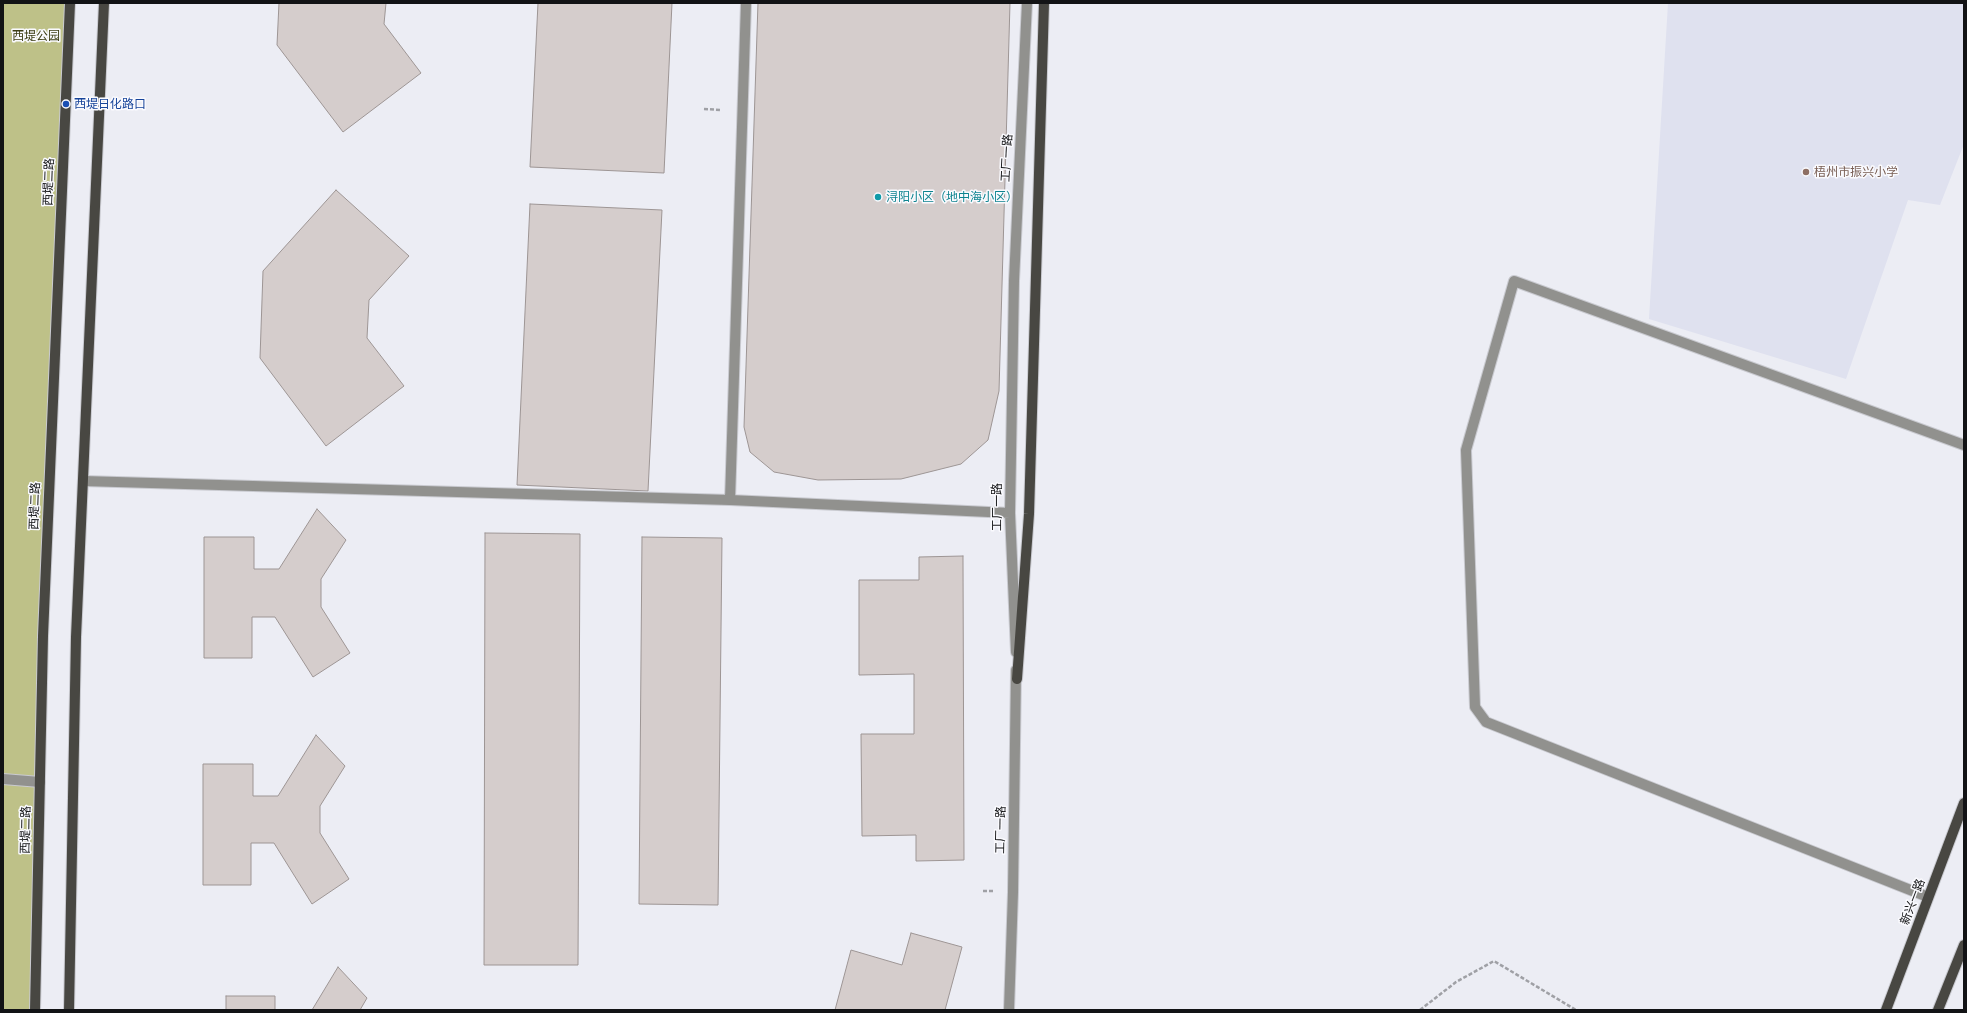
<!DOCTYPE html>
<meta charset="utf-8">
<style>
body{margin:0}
#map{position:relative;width:1967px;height:1013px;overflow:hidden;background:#ecedf4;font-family:"Work Sans",sans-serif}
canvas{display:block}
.frame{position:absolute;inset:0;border:4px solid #121315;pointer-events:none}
</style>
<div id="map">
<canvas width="1967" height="1013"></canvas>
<div class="frame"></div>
</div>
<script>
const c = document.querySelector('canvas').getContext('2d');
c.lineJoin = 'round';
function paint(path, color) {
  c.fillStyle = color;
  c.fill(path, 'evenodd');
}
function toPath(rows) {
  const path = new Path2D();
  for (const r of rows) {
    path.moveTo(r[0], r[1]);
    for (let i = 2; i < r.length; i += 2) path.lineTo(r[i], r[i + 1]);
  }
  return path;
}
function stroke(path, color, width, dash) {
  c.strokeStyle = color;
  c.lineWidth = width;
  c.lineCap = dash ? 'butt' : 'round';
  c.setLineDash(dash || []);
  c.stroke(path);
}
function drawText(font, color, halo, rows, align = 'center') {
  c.font = font + ' "Work Sans","Noto Sans SC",sans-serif';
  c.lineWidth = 3;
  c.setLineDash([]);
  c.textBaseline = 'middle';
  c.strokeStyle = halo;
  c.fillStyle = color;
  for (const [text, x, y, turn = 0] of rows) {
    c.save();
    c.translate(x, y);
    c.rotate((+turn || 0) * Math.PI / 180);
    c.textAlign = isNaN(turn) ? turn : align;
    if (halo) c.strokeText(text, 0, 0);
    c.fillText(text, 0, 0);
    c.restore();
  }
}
paint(toPath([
 [1668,3,1964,3,1964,144,1940,205,1908,200,1846,379,1649,319]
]), '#dfe1ef');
paint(toPath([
 [3,3,70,3,43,636,35,1010,3,1010]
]), '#bec188');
const building = toPath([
 [279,3,386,3,384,24,421,73,343,132,277,45,279,3],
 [538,3,672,3,664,173,530,167,538,3],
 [758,3,1010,3,999,391,988,440,961,464,901,479,818,480,774,472,750,452,744,427,758,3],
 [336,190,409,256,369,300,367,338,404,386,326,446,260,358,263,271,336,190],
 [530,204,662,210,648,491,517,485,530,204],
 [317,509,346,540,321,579,321,607,350,653,313,677,275,617,252,617,252,658,204,658,204,537,254,537,254,569,279,569,317,509],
 [485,533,580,534,578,965,484,965,485,533],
 [642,537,722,538,718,905,639,904,642,537],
 [963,556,964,860,916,861,916,835,862,836,861,734,914,734,914,674,859,675,859,580,919,580,919,557,963,556],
 [316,735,345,766,320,806,320,833,349,879,312,904,274,843,251,843,251,885,203,885,203,764,253,764,253,796,278,796,316,735],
 [911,933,962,947,945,1010,835,1010,851,950,902,965,911,933],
 [338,967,367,998,360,1010,312,1010,338,967],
 [226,996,275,996,275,1010,226,1010,226,996]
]);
paint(building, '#d5cdcc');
stroke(building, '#9d9594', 1);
const minor = toPath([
 [83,481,730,500,1010,513],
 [730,500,746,3],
 [1016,652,1010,513,1014,281,1027,3],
 [3,779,40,782],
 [1928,897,1486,722,1475,707,1466,450,1514,281,1964,445],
 [1009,1010,1013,892,1016,670]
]);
const major = toPath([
 [1017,679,1029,514,1044,3],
 [35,1010,43,636,70,3],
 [69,1010,76,637,104,3],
 [1886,1010,1964,803],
 [1938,1010,1964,945]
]);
stroke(minor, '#c9cad0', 12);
stroke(major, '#c9cad0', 12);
stroke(toPath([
 [704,109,721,110],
 [983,891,993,891],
 [1420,1010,1456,982,1494,961,1576,1010]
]), '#9fa0a5', 2.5, [4, 2]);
stroke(minor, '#91918e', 10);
stroke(major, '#484742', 10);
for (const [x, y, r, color] of [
 [66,104,4,"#1a4fb4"],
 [1806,172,4,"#8d6e63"],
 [878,197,4,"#0f9aa8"]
]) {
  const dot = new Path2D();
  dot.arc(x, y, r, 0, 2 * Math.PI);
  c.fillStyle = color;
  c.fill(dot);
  stroke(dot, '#fafafe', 1.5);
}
drawText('12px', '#3c3d14', '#fafafe', [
 ["西堤公园",36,36]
]);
drawText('12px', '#164399', '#fafafe', [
 ["西堤日化路口",74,104]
], 'left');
drawText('12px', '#121315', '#fafafe', [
 ["工厂一路",1007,158,-87],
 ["西堤二路",49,182,-88],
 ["西堤二路",35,506,-88],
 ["工厂一路",997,507,-90],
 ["西堤二路",26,830,-89],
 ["工厂一路",1001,830,-89],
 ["新兴一路",1913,902,-69]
]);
drawText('12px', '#785e54', '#fafafe', [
 ["梧州市振兴小学",1814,172]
], 'left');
drawText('12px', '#0d838f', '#fafafe', [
 ["浔阳小区（地中海小区）",886,197]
], 'left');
</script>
